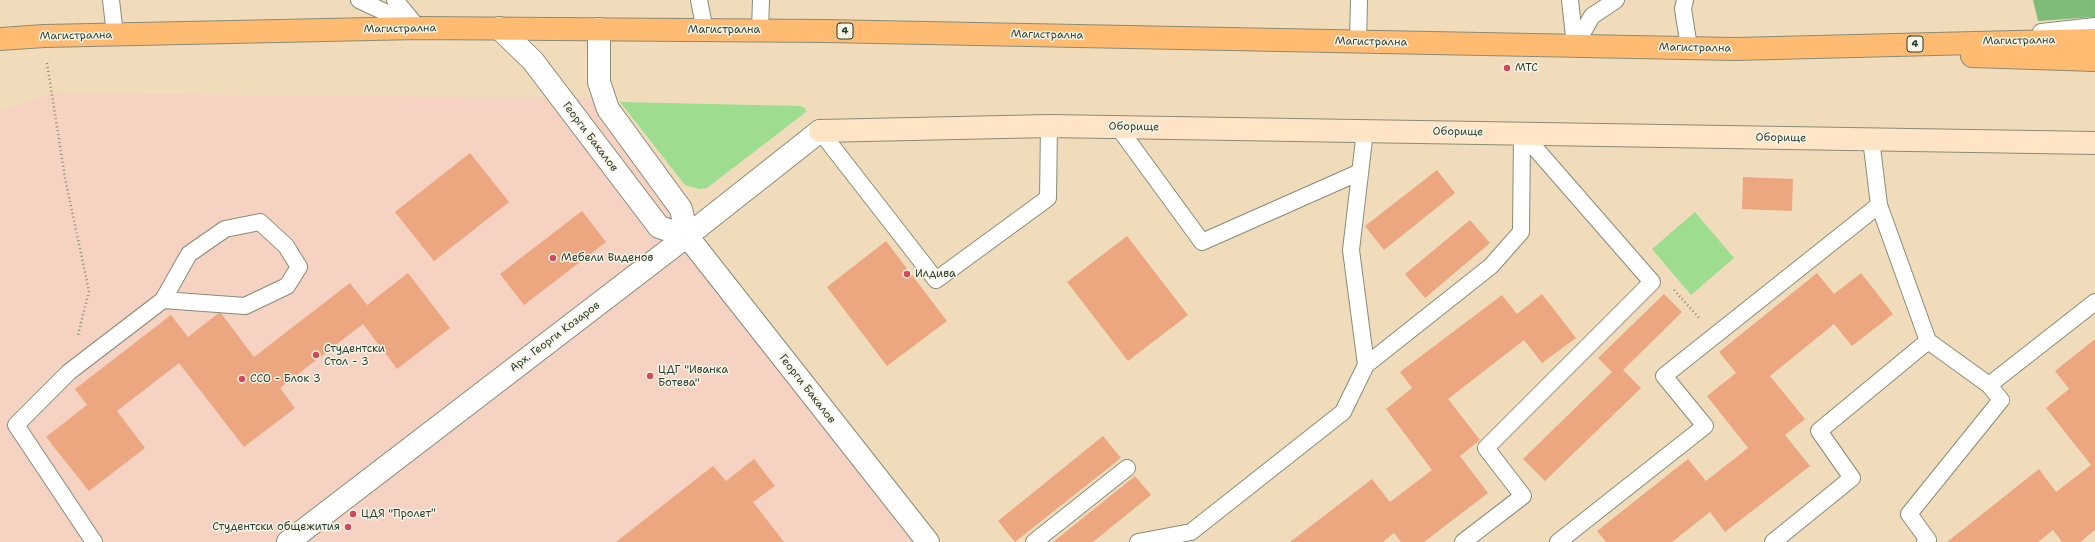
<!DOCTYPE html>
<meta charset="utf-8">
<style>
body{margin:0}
canvas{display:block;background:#f0dcbb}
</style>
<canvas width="2095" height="542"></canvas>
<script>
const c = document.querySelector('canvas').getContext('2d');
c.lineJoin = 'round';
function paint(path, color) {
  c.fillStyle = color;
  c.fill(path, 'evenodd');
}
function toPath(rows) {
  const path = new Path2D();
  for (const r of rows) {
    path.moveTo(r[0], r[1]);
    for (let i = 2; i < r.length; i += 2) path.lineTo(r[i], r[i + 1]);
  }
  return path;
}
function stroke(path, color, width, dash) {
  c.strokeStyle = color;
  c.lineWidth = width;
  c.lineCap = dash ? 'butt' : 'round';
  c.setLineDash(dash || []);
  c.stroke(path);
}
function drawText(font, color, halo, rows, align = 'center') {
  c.font = font + ' "Shantell Sans",sans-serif';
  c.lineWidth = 3;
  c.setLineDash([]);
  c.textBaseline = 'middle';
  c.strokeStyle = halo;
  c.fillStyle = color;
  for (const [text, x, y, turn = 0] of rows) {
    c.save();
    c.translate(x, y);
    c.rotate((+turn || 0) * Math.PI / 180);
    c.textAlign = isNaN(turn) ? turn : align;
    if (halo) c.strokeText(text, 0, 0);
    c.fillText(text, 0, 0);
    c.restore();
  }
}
paint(toPath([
 [50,93,590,98,687,236,928,542,0,542,0,112]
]), '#f5d2c2');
paint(toPath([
 [620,102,800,106,805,108,806,112,707,188,699,189,685,185],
 [1695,212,1734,258,1691,295,1652,249]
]), '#9edc90');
paint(toPath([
 [2033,0,2095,0,2095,17,2038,21]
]), '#7ebc7a');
paint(toPath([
 [470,153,509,202,434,261,395,212],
 [1437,170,1455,193,1384,250,1365,226],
 [1743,177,1793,179,1792,211,1742,209],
 [582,211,606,242,524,305,500,274],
 [1470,220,1490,243,1425,298,1405,274],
 [1127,236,1188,315,1128,361,1067,282],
 [886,241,947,321,887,366,827,287],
 [408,273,450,328,397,369,363,324,280,388,295,408,244,447,179,363,117,411,145,448,89,491,46,437,87,405,75,389,171,315,188,337,220,312,254,357,350,283,367,305],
 [1817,273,1834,294,1861,273,1893,314,1852,346,1834,324,1770,376,1805,419,1785,435,1810,466,1725,532,1710,512,1672,542,1606,542,1597,531,1688,459,1706,481,1748,448,1707,396,1736,373,1719,352],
 [1542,294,1576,338,1542,363,1524,340,1448,399,1480,440,1460,456,1488,493,1424,542,1401,542,1394,533,1383,542,1290,542,1372,479,1390,502,1432,470,1386,409,1412,388,1400,372,1502,295,1517,314],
 [1664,294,1682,312,1623,370,1641,388,1545,481,1523,459,1612,372,1598,358],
 [2095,339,2095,530,2080,542,2062,542,2053,530,2038,542,1947,542,2039,469,2056,492,2091,465,2046,408,2069,389,2055,371],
 [1103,436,1121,458,1015,542,998,521],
 [754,459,775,486,753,502,784,542,616,542,713,466,726,481],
 [1135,476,1151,495,1093,542,1053,542]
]), '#eca780');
const lane = toPath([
 [111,0,115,35],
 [359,0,415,26],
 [395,0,415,24],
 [699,0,705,31],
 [1570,0,1575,46],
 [1685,0,1683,9,1689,47],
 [760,30,761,0],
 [2041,32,2095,26],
 [1358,42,1359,0],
 [1575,46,1592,16,1616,0],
 [1118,127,1202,242,1360,172],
 [820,131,936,280,1048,198,1049,126],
 [1928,341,1989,385],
 [1366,365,1491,266,1521,232,1522,133],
 [94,542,16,425,69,372,163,300,189,254,225,229,260,222,286,246,299,267,287,286,245,306,163,300],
 [1034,542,1127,468],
 [1138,542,1191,532,1343,412,1366,365,1351,250,1365,131],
 [1463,542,1523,496,1486,448,1652,282,1522,133],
 [1558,542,1705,426,1664,376,1879,205,1871,139],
 [1773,542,1852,478,1819,431,1928,341,1879,205],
 [1925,542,1928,540,1909,514,2001,400,1989,385,2095,302]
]);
const street = toPath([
 [499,28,533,61,659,227,687,236],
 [599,29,599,82,608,109,681,209,687,236,928,542],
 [288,542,687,236,820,131]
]);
const secondary = toPath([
 [820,131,1049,126,2095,143]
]);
const primary = toPath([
 [0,39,44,36,419,28,825,31,1735,49,2095,40],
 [1972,56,2095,60]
]);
stroke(lane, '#888c78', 18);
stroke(street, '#888c78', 24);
stroke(secondary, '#888c78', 24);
stroke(primary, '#888c78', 24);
stroke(toPath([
 [47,63,65,178,89,291,78,335],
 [1674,290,1700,319]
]), '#888c78', 2.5, [1, 3]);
stroke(lane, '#fff', 16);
stroke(street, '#fff', 22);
stroke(secondary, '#ffe4c6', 22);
stroke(primary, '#ffbb71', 22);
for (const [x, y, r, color] of [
 [1507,68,4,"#d1495b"],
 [553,258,4,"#d1495b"],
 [907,274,4,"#d1495b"],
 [316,355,4,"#d1495b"],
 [650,376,4,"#d1495b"],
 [242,379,4,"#d1495b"],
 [353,514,4,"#d1495b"],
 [348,527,4,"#d1495b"]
]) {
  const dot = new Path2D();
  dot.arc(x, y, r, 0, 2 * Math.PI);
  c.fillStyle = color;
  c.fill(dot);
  stroke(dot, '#fcf5e5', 1.5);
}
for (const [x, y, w] of [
 [845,31,16],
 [1915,44,16]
]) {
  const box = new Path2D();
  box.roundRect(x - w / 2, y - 8, w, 16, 3);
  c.fillStyle = '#fcf5e5';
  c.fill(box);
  stroke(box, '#1f3d34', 1);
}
drawText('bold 10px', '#1f3d34', null, [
 ["4",845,31],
 ["4",1915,44]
]);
drawText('11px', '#1f3d34', '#fcf5e5', [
 ["Магистрална",400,29,-1],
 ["Магистрална",724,30],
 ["Магистрална",1047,35,1],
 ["Магистрална",76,36,-1],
 ["Магистрална",2019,41,-1],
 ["Магистрална",1371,42,1],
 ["Магистрална",1695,48,1],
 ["Оборище",1134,127,1],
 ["Оборище",1458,132,1],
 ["Георги Бакалов",590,137,53],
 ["Оборище",1781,138,1],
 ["Арх. Георги Козаров",555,337,-37],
 ["Георги Бакалов",807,389,52]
]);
drawText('11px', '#1f3d34', '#fcf5e5', [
 ["МТС",1515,68],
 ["Мебели Виденов",561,258],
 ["Илдива",915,274],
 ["Студентски",324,349],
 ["Стол - 3",324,362],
 ["ЦДГ \"Иванка",658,370],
 ["Ботева\"",658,383],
 ["ССО - Блок 3",250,379],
 ["ЦДЯ \"Пролет\"",361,514],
 ["Студентски общежития",340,527,"right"]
], 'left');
</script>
